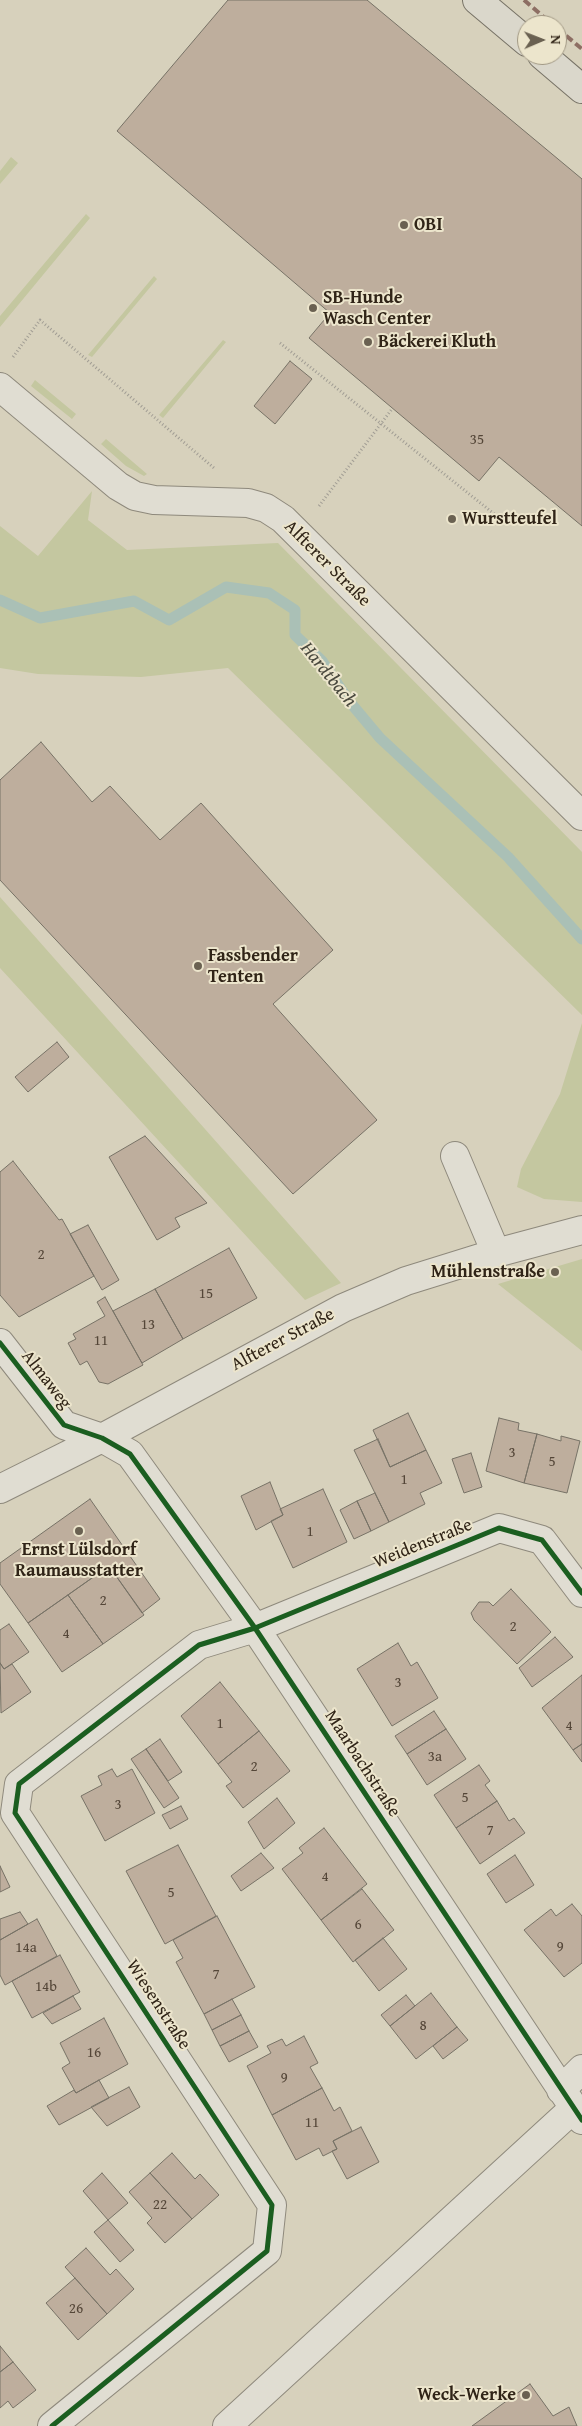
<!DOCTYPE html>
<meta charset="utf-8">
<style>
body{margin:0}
#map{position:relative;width:582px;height:2426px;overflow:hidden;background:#d7d1bc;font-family:"Gentium Book Plus",serif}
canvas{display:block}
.north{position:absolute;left:517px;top:15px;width:50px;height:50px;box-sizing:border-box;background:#ece5cc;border:1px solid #a19884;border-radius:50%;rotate:89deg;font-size:14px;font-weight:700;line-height:20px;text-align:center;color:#302417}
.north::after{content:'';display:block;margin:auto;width:18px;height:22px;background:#6a6151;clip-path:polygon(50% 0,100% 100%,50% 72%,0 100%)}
</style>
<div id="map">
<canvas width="582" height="2426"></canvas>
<div class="north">N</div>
</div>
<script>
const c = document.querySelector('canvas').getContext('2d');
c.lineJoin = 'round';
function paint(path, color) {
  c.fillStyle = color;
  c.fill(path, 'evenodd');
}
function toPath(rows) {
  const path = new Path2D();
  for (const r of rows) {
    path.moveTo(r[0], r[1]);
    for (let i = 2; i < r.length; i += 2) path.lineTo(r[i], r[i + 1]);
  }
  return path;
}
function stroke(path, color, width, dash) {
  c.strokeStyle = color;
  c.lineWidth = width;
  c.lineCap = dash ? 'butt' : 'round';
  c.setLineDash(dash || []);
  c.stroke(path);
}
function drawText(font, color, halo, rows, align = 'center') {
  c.font = font + ' "Gentium Book Plus",serif';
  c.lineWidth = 4;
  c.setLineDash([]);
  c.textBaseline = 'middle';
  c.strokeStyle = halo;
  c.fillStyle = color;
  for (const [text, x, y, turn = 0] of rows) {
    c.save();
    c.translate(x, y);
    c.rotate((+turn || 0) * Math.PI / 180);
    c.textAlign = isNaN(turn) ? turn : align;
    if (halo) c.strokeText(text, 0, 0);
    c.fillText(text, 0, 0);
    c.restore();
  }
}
paint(toPath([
 [11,157,18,163,0,184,0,171],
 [86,214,90,218,0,327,0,316],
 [154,276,157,279,92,357,88,355],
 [223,340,226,342,163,418,159,415],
 [35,380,76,414,72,419,31,386],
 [106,439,147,474,144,476,126,466,101,444],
 [92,491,88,520,127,550,278,543,582,852,582,1015,228,668,141,677,38,674,0,668,0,526,38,556],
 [0,897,341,1283,305,1300,0,968],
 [582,1023,582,1202,544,1199,517,1187,521,1169,560,1094],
 [582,1259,582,1351,498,1284]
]), '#c4c7a0');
stroke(toPath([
 [0,600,40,618,134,601,169,620,226,587,269,593,295,610,295,635,322,661,349,701,380,738,508,857,582,939]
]), '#aac0b6', 11);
const building = toPath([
 [228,0,367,0,582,179,582,526,499,457,479,481,309,338,330,313,117,131,228,0],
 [290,361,312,379,275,424,254,406,290,361],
 [41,742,92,802,110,786,160,840,201,803,333,950,273,1004,377,1120,293,1194,0,880,0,780,41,742],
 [57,1042,69,1057,28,1092,15,1077,57,1042],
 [145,1136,207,1203,175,1218,180,1227,157,1240,109,1157,145,1136],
 [13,1161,59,1220,62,1219,94,1276,19,1317,0,1295,0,1172,13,1161],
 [88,1225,119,1280,102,1290,70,1234,88,1225],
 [229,1248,257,1298,183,1339,155,1289,229,1248],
 [155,1289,183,1339,142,1363,113,1311,155,1289],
 [105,1297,143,1365,108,1384,99,1382,87,1361,80,1365,68,1343,76,1339,73,1334,105,1316,97,1302,105,1297],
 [408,1413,426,1450,390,1467,373,1430,408,1413],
 [499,1418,519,1423,518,1430,537,1434,524,1483,486,1471,499,1418],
 [537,1434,561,1441,561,1436,580,1441,567,1493,524,1483,537,1434],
 [378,1439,390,1467,426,1450,442,1483,420,1493,425,1504,389,1522,354,1450,378,1439],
 [471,1453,482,1487,464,1493,452,1459,471,1453],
 [270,1482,283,1515,256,1530,241,1496,270,1482],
 [323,1489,347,1542,293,1568,271,1521,283,1515,280,1509,323,1489],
 [375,1493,389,1522,371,1531,357,1501,375,1493],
 [90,1499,160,1599,142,1613,109,1566,28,1623,0,1584,0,1563,90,1499],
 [357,1501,371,1531,354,1539,340,1510,357,1501],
 [109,1566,144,1615,103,1644,68,1595,109,1566],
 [511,1589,551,1632,517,1664,474,1620,471,1613,479,1602,489,1602,493,1606,511,1589],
 [68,1595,103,1644,62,1672,28,1623,68,1595],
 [9,1624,29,1652,4,1669,0,1663,0,1630,9,1624],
 [555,1637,573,1657,532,1687,519,1668,555,1637],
 [398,1643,411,1666,417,1662,438,1698,392,1726,357,1669,398,1643],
 [0,1663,4,1669,12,1664,31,1692,1,1713,0,1663],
 [582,1675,582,1744,573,1750,542,1708,582,1675],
 [220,1682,259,1731,218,1764,181,1716,220,1682],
 [434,1711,446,1729,407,1754,395,1736,434,1711],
 [446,1729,466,1759,427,1785,407,1754,446,1729],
 [259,1731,290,1771,243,1808,226,1786,232,1782,218,1764,259,1731],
 [160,1739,182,1772,168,1781,146,1749,160,1739],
 [582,1744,582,1762,573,1750,582,1744],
 [146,1749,179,1798,164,1808,131,1759,146,1749],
 [479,1765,490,1781,485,1785,497,1801,456,1828,434,1795,479,1765],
 [112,1769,117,1777,132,1769,155,1813,105,1841,81,1796,102,1785,98,1776,112,1769],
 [277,1798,295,1823,264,1849,248,1822,277,1798],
 [497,1801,509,1821,514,1818,525,1833,480,1864,456,1828,497,1801],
 [181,1806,188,1819,170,1829,162,1815,181,1806],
 [324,1828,367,1884,321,1920,282,1869,303,1853,299,1848,324,1828],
 [178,1845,216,1916,165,1944,126,1871,178,1845],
 [261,1853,274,1868,241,1891,231,1876,261,1853],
 [515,1855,534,1885,506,1903,487,1874,515,1855],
 [0,1866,10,1887,0,1892,0,1866],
 [362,1889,394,1930,353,1962,321,1920,362,1889],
 [572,1904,582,1916,582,1963,564,1977,524,1930,551,1909,556,1916,572,1904],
 [20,1912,28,1924,0,1940,0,1919,20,1912],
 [217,1916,255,1987,204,2014,176,1962,183,1958,173,1940,217,1916],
 [37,1919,57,1956,5,1985,0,1975,0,1940,37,1919],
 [383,1938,407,1969,379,1991,355,1960,383,1938],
 [60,1955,80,1992,32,2018,12,1981,60,1955],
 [431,1993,457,2027,416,2059,390,2026,431,1993],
 [406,1995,415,2006,390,2026,381,2015,406,1995],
 [73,1996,81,2009,52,2024,43,2013,73,1996],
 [232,1999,241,2015,212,2030,204,2014,232,1999],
 [241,2015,249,2031,220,2046,212,2030,241,2015],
 [104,2018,128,2064,76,2093,62,2068,70,2063,60,2043,104,2018],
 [457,2027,468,2040,443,2059,433,2046,457,2027],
 [249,2031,258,2047,229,2062,220,2046,249,2031],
 [304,2036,318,2063,310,2067,322,2088,272,2115,247,2066,271,2053,267,2046,282,2039,286,2046,304,2036],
 [99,2080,109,2098,59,2125,47,2106,74,2090,76,2093,99,2080],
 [129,2087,140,2107,107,2126,91,2107,129,2087],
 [322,2088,334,2111,340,2107,352,2131,333,2141,337,2149,323,2156,319,2148,296,2160,272,2115,322,2088],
 [361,2127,379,2162,347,2179,332,2151,337,2149,333,2141,361,2127],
 [172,2153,195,2179,200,2174,219,2195,192,2219,150,2173,172,2153],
 [102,2173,128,2203,108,2220,83,2191,102,2173],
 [150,2173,192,2219,165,2243,147,2223,152,2218,129,2192,150,2173],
 [108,2220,134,2250,120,2262,94,2232,108,2220],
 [86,2248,110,2275,116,2269,134,2289,107,2314,65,2267,86,2248],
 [75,2278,107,2314,78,2340,46,2303,75,2278],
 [0,2346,13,2362,0,2372,0,2346],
 [13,2362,36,2390,13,2408,8,2401,0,2408,0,2372,13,2362],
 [530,2384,553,2416,569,2407,577,2426,472,2426,530,2384]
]);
paint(building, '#beae9d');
stroke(building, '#777266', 1);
const minor = toPath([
 [0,387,118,486,135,496,154,500,248,503,266,508,283,519,582,816],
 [455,1156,496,1253],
 [0,1343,64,1425,102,1438,130,1454,255,1628,582,2120],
 [0,1489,102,1438,343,1308,406,1281,496,1253,582,1230],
 [561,2090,582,2069],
 [52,2426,267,2251,272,2205,15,1813,19,1784,199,1645,255,1628,499,1528,542,1540,582,1593],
 [227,2426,574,2108]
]);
const major = toPath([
 [477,0,527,42],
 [542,55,582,89]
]);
stroke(minor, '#8e897c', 30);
stroke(major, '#777266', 30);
stroke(toPath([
 [280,343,498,517],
 [13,357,40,320,214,468],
 [319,506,392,409]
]), '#a19d94', 3, [1, 2.5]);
stroke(minor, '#e0ddd2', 28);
stroke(major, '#dad7cb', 28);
stroke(toPath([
 [524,0,553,25],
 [557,28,582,49]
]), '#8d6e63', 4, [8, 4]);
stroke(toPath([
 [0,1343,64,1425,102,1438,130,1454,255,1628,582,2120],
 [52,2426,267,2251,272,2205,15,1813,19,1784,199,1645,255,1628,499,1528,542,1540,582,1593]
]), '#1b5e20', 5);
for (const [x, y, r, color] of [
 [404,225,5,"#6a6151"],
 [313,308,5,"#6a6151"],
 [368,342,5,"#6a6151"],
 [452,519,5,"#6a6151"],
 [198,966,5,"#6a6151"],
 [555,1272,5,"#6a6151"],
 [79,1531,5,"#6a6151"],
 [526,2395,5,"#6a6151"]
]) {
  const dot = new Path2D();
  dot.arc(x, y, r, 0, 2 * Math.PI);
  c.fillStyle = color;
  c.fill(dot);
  stroke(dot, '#ece5cc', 2);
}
drawText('15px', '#544638', null, [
 ["35",477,440],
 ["2",41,1255],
 ["15",206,1294],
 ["13",148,1325],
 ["11",101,1341],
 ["3",512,1453],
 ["5",552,1462],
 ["1",404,1480],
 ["1",310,1532],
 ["2",103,1601],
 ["2",513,1627],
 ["4",66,1634],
 ["3",398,1683],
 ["1",220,1724],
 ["4",569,1726],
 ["3a",435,1757],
 ["2",254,1767],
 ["5",465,1798],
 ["3",118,1805],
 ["7",490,1831],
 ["4",325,1877],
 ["5",171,1893],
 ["6",358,1925],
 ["9",560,1947],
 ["14a",26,1948],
 ["7",216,1975],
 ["14b",46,1987],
 ["8",423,2026],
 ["16",94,2053],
 ["9",284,2078],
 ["11",312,2123],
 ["22",160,2205],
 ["26",76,2309]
]);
drawText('bold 18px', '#302417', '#ece5cc', [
 ["OBI",414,225],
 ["SB-Hunde",323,298],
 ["Wasch Center",323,319],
 ["Bäckerei Kluth",378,342],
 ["Wurstteufel",462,519],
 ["Fassbender",208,956],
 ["Tenten",208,977],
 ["Mühlenstraße",545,1272,"right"],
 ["Ernst Lülsdorf",79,1550,"center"],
 ["Raumausstatter",79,1571,"center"],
 ["Weck-Werke",516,2395,"right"]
], 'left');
drawText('18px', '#302417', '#ece5cc', [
 ["Alfterer Straße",327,564,45],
 ["Alfterer Straße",283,1340,-28],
 ["Almaweg",46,1380,52],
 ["Weidenstraße",423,1544,-22],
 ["Maarbachstraße",362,1764,57],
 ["Wiesenstraße",158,2005,57]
]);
drawText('italic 19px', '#4a493e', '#ece5cc', [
 ["Hardtbach",328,675,51]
]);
</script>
